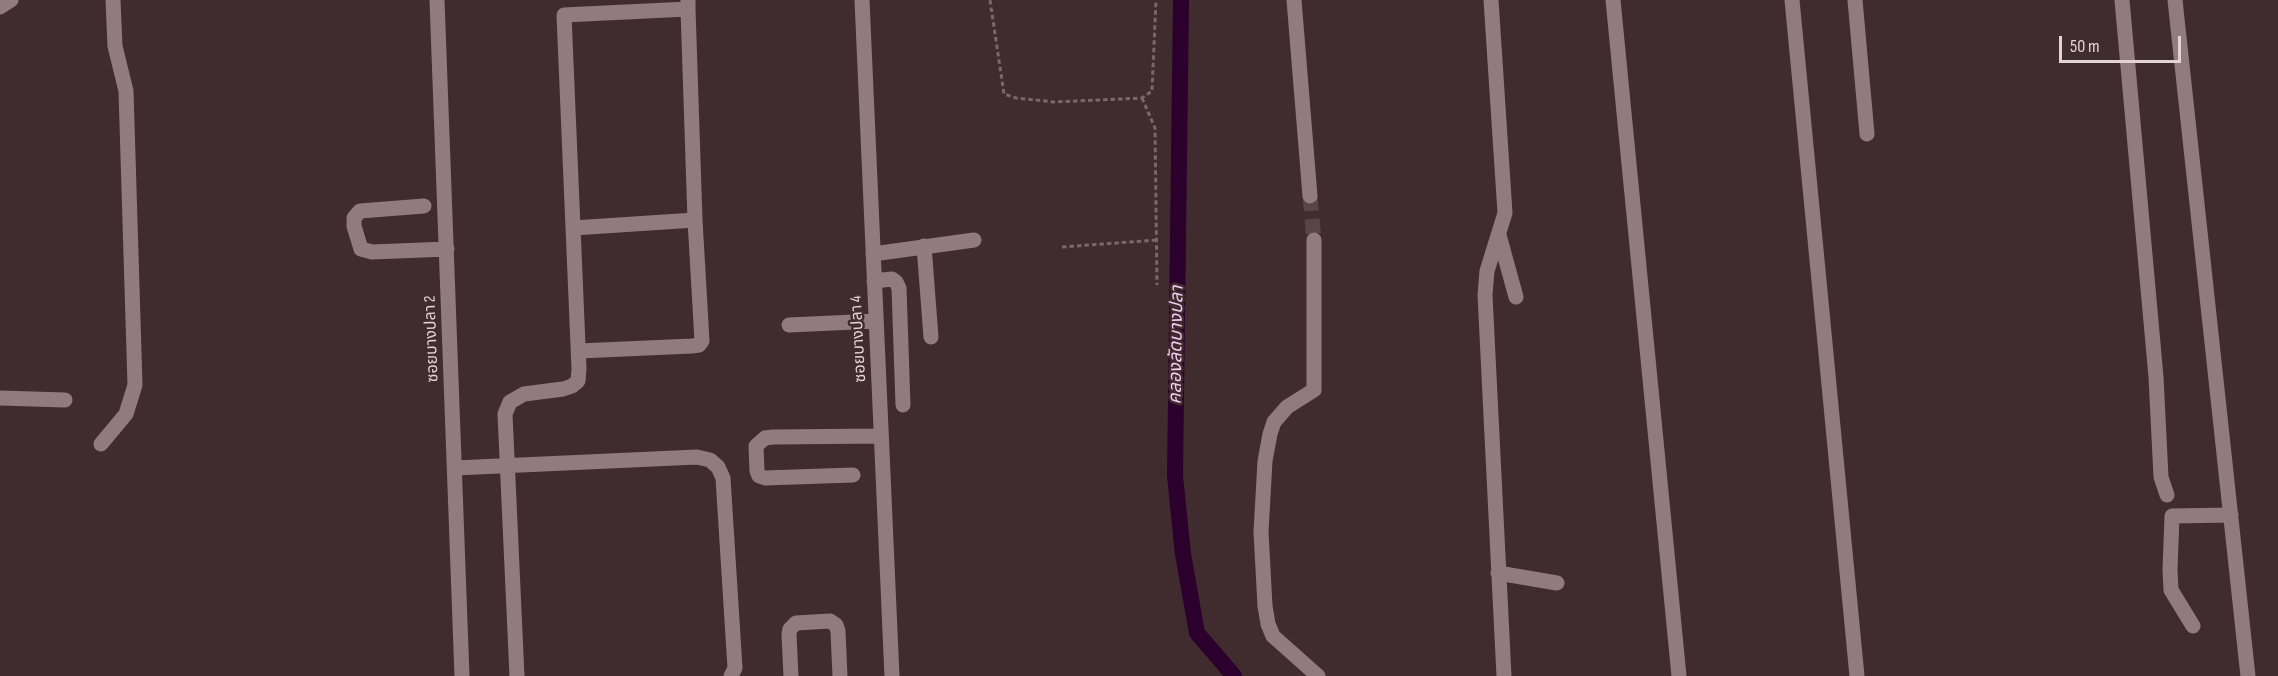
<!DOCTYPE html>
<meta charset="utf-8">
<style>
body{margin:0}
#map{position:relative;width:2278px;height:676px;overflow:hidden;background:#402c2f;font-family:"Sofia Sans Condensed",sans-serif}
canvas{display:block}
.scale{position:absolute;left:2059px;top:36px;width:122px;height:27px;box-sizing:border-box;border:3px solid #e2d4d6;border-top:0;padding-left:8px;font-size:18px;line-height:21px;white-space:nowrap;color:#e2d4d6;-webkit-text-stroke:4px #402c2f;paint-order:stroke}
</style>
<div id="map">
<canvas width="2278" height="676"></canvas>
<div class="scale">50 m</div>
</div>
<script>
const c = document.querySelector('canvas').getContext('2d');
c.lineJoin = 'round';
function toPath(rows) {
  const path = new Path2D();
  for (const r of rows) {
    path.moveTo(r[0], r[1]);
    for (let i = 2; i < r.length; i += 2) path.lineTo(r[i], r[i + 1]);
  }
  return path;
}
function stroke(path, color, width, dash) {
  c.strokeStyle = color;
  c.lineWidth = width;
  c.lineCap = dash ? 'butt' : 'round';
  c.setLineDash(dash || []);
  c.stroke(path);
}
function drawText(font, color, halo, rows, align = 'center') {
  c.font = font + ' "Sofia Sans Condensed","Noto Sans Thai",sans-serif';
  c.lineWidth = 5;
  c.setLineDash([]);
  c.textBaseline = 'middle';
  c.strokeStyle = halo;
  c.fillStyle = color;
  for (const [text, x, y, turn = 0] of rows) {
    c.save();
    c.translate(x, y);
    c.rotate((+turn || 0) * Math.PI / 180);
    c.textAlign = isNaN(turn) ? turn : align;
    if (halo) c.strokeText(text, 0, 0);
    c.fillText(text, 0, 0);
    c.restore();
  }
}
stroke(toPath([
 [1181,0,1175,476,1183,554,1197,633,1234,676]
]), '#2b002c', 16);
stroke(toPath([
 [1310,196,1314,240]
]), '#584548', 15, [15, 8]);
stroke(toPath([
 [990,0,1004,94,1016,98,1054,102,1142,98,1152,91,1156,0],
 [1142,98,1155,128,1157,285],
 [1062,247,1157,240]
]), '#79676a', 3, [4.5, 3]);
stroke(toPath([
 [437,0,462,676],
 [862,0,892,676],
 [1294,0,1310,196],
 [1491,0,1505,213,1487,271,1485,295,1504,676],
 [1613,0,1679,676],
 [1792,0,1857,676],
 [1855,0,1867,134],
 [2122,0,2156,377,2161,477,2167,495],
 [2175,0,2248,676],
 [0,7,11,0],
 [424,206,360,211,354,218,354,226,361,249,372,252,447,249],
 [573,228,695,220],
 [1499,235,1516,297],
 [1314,240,1314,390,1287,407,1274,422,1270,434,1265,461,1261,532,1265,606,1268,624,1273,636,1318,676],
 [924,246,931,337],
 [873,254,974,240],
 [874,281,892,279,896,282,899,288,903,405],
 [789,325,876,321],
 [579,351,692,346,699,345,702,341,695,220,688,9],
 [0,398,65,400],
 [101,444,126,414,135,385,126,91,115,46,113,0],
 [455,468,697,457,710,460,718,467,723,478,735,668,731,676],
 [853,475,765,478,759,476,757,471,756,446,765,438,773,437,881,436],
 [1498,573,1557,583],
 [2193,626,2171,590,2170,570,2172,516,2231,515],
 [517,676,505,414,510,402,524,394,563,389,572,386,578,381,579,369,564,15,688,9,688,0],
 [791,676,789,634,790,629,796,623,830,621,836,625,838,631,840,676]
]), '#927b7e', 15);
drawText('16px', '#e2d4d6', '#402c2f', [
 ["ซอยบางปลา 2",432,339,-92],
 ["ซอยบางปลา 4",859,339,-93]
]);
drawText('italic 18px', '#f9cbf7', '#402c2f', [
 ["คลองลัดบางปลา",1177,345,-89]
]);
</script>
